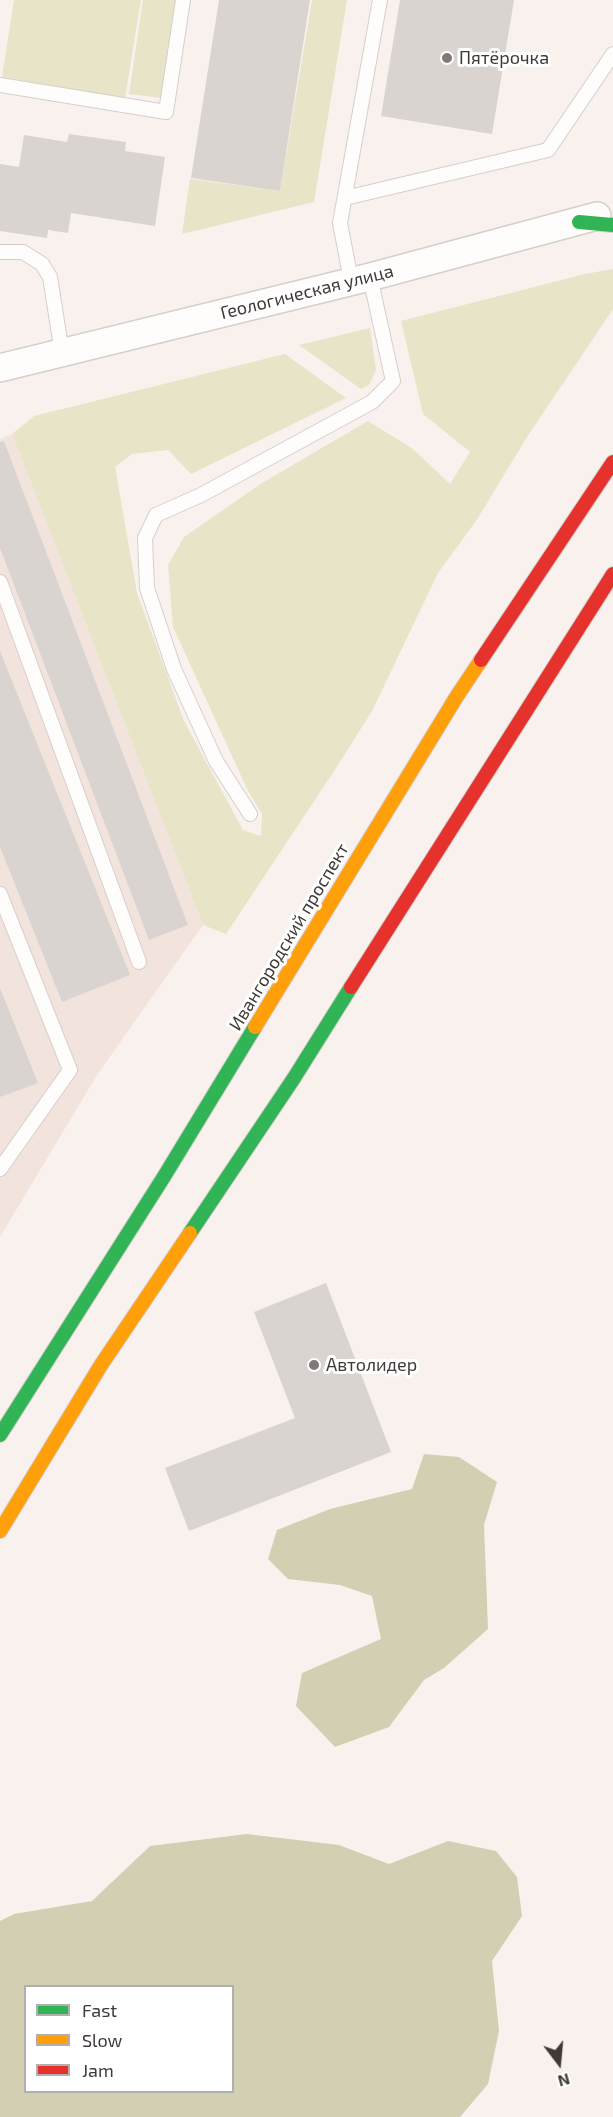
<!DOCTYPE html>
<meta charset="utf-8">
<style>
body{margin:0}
#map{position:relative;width:613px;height:2117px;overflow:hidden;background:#f9f1ee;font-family:"Exo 2",sans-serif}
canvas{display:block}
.legend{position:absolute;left:24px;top:1985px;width:210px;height:108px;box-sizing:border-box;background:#fff;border:2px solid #b2b0af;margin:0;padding:8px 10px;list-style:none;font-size:18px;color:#3f3937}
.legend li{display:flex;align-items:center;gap:12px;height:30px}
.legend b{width:30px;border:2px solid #b2b0af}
.north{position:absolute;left:529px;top:2033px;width:60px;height:60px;-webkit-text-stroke:4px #fff;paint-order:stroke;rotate:164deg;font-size:16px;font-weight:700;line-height:24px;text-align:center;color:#3f3937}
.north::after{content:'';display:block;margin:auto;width:21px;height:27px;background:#3f3937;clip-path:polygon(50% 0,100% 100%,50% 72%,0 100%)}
</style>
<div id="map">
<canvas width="613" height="2117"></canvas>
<ul class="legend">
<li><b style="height:8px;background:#30b455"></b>Fast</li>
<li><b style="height:8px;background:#ff9f0a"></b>Slow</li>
<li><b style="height:8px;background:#e5322d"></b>Jam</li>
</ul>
<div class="north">N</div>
</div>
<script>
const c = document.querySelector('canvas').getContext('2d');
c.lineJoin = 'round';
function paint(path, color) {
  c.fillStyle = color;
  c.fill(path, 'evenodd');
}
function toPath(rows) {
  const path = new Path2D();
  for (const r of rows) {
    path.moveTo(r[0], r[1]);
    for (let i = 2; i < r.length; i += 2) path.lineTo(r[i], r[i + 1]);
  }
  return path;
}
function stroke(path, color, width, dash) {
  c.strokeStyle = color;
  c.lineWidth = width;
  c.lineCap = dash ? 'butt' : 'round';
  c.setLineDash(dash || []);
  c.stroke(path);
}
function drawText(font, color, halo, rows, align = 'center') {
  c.font = font + ' "Exo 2",sans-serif';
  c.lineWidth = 6;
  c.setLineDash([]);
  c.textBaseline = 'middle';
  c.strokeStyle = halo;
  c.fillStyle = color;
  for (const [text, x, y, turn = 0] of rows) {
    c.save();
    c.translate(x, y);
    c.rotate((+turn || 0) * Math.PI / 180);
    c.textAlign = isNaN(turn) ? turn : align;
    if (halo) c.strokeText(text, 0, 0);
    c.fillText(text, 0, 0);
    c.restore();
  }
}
paint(toPath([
 [12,434,203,925,97,1075,0,1237,0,439]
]), '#f3e3dd');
paint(toPath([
 [14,0,141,0,125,98,2,77],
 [143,0,176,0,162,98,129,94],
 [312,0,347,0,314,202,182,234,190,179,280,191],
 [613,269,613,309,527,437,478,518,438,573,372,711,338,765,226,934,203,925,12,434,34,416,285,354,346,398,191,474,168,450,132,454,115,467,137,593,184,721,243,830,261,836,262,814,248,791,173,627,168,565,184,537,262,483,368,421,413,449,450,484,470,452,423,414,401,321,585,274],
 [370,328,376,370,369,385,361,389,299,345]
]), '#e7e4c7');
paint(toPath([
 [424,1454,459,1457,497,1482,484,1525,488,1629,444,1668,424,1680,389,1727,335,1747,296,1706,302,1673,381,1639,372,1596,340,1585,288,1579,268,1559,277,1530,330,1509,412,1489],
 [247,1834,339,1845,389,1864,448,1841,496,1851,517,1877,522,1916,492,1961,499,2031,488,2084,460,2117,0,2117,0,1921,14,1914,92,1901,150,1846],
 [232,1986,232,2092,26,2092,26,1986]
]), '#d3cfb2');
paint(toPath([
 [219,0,310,0,280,191,191,178],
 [400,0,514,0,492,134,381,116],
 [69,134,126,142,125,151,165,157,155,226,71,213,68,233,48,230,47,238,0,231,0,164,19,167,24,135,67,142],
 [4,441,188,925,149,940,0,548,0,442],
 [0,651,130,975,62,1002,0,847],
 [0,988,38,1083,0,1097],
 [326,1283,391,1452,189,1531,165,1468,295,1418,254,1312]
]), '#dad4d1');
const lane = toPath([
 [0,85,166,112,183,0],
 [345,198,548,150,613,54],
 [0,252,23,252,42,264,50,277,62,353],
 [351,280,340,223,380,0],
 [0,582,139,962],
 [250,814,216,761,174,669,147,588,145,538,156,515,201,495,372,402,393,381,370,277],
 [0,894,70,1070,0,1169]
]);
const street = toPath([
 [0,368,370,277,597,216]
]);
const fast = toPath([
 [579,222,613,225],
 [190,1233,294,1078,351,987],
 [0,1435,165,1175,255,1027]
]);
const slow = toPath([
 [255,1027,457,696,481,660],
 [0,1531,101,1365,190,1233]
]);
const jam = toPath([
 [481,660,613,462],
 [351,987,613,574]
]);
stroke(lane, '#d5cfcc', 16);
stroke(street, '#d5cfcc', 30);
stroke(fast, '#d5cfcc', 16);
stroke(slow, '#d5cfcc', 16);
stroke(jam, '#d5cfcc', 16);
stroke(lane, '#fefdfc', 14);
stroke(street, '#fefdfc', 27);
stroke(fast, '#30b455', 14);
stroke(slow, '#ff9f0a', 14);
stroke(jam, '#e5322d', 14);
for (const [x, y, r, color] of [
 [447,58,6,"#807977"],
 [314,1365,6,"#807977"]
]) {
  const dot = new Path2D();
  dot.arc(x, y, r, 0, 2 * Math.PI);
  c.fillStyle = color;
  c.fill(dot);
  stroke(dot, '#fff', 2);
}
drawText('18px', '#3f3937', '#fff', [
 ["Пятёрочка",459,58],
 ["Автолидер",326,1365]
], 'left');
drawText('18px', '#3f3937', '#fff', [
 ["Геологическая улица",307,292,-14],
 ["Ивангородский проспект",289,937,-59]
]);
</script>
